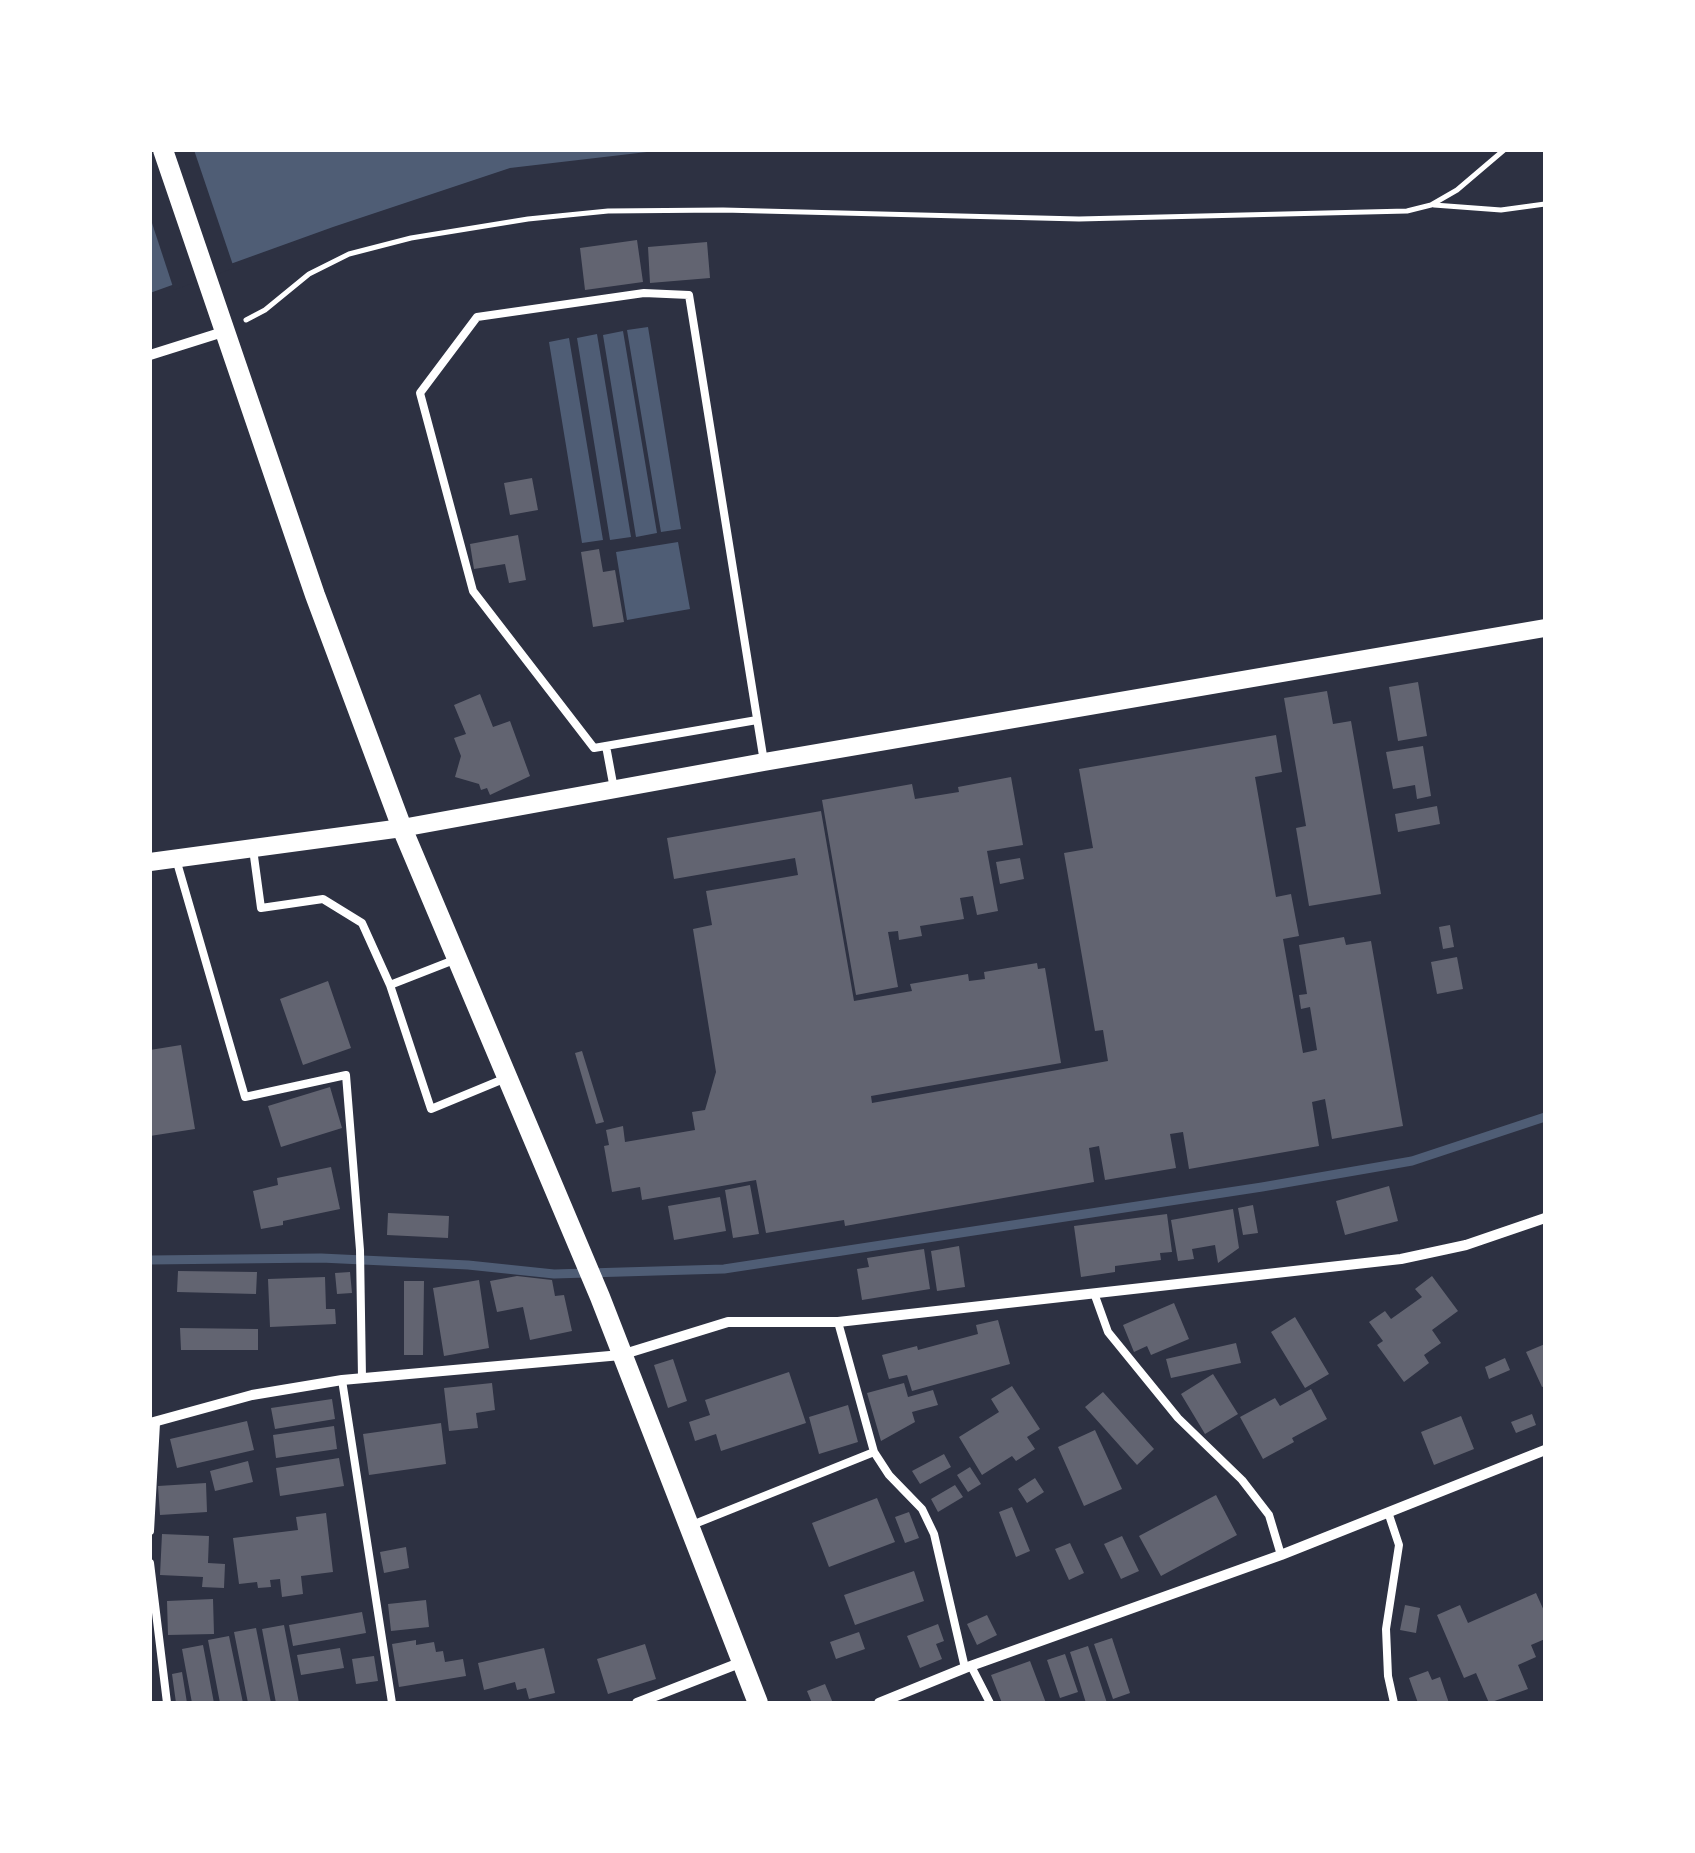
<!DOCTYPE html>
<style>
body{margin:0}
#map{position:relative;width:1695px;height:1853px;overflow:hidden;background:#2d3142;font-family:Ubuntu,sans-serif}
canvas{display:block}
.frame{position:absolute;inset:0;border:152px solid #fff;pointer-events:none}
</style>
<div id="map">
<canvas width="1695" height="1853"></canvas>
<div class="frame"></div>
</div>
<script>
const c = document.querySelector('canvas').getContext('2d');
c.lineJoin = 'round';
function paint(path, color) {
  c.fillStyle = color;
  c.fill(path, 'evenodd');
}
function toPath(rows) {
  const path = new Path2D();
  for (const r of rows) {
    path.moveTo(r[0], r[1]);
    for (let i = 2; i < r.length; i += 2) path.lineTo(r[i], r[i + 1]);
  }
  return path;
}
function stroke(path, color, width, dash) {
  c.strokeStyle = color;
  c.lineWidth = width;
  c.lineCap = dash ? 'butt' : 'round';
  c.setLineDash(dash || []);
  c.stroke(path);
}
paint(toPath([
 [150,150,664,150,510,168,333,227,150,293],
 [648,327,681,529,661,532,627,330],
 [623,331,657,533,636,537,603,335],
 [597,334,631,537,610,540,577,338],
 [569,338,603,540,582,543,549,342],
 [678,542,690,609,627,620,616,552]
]), '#4f5d75');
paint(toPath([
 [150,150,194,150,234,268,174,290,150,217]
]), '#2d3142');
stroke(toPath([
 [150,1260,321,1258,468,1265,554,1274,724,1269,1262,1187,1412,1161,1545,1117]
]), '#4f5d75', 9);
paint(toPath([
 [637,240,643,282,585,290,580,248],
 [707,242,710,278,650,283,648,247],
 [532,478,538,510,510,515,504,483],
 [518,535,526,580,509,583,505,564,474,569,470,544],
 [599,549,603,572,615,570,624,622,593,627,581,552],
 [1418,682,1427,736,1398,741,1389,687],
 [1327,691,1333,724,1351,721,1381,894,1309,906,1296,828,1306,826,1284,698],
 [480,694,493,727,510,721,530,776,490,795,487,788,481,790,479,784,455,777,461,756,454,738,466,734,454,705],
 [1276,735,1282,772,1255,777,1276,897,1291,894,1299,936,1283,939,1303,1053,1317,1050,1310,1007,1301,1009,1299,995,1307,994,1299,945,1344,937,1346,945,1371,941,1403,1126,1332,1139,1325,1099,1312,1102,1319,1146,1189,1169,1183,1132,1170,1134,1176,1168,1105,1180,1099,1146,1089,1148,1094,1182,845,1226,844,1220,766,1233,756,1180,642,1200,640,1187,612,1192,604,1146,609,1145,606,1130,623,1126,625,1142,695,1130,692,1112,705,1110,716,1072,693,929,712,925,706,891,798,875,795,858,674,879,667,838,821,811,854,1001,912,991,910,984,968,974,969,981,985,979,984,972,1037,963,1038,969,1045,968,1061,1063,871,1096,872,1103,1108,1061,1103,1030,1095,1031,1064,853,1093,848,1079,769],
 [1423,746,1431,796,1417,799,1415,785,1393,789,1386,752],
 [1011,777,1023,845,987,851,998,911,977,915,973,896,960,898,964,919,920,926,922,936,899,940,898,931,888,932,898,987,856,995,822,800,912,784,915,799,959,792,958,787],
 [1437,806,1440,824,1398,832,1395,814],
 [1020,858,1024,879,1000,884,996,862],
 [1450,925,1454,947,1443,949,1439,927],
 [1457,957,1463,989,1437,994,1431,962],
 [328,981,351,1048,303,1065,280,999],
 [181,1045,195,1129,150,1136,150,1050],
 [582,1051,604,1122,596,1124,575,1053],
 [330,1087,342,1128,281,1147,268,1106],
 [331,1167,340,1209,283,1221,283,1225,261,1229,253,1191,278,1185,277,1178],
 [750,1185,759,1234,733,1238,725,1190],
 [1389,1186,1398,1221,1345,1235,1336,1201],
 [720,1197,726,1231,674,1240,668,1206],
 [1253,1205,1258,1233,1243,1235,1238,1208],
 [1233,1209,1239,1248,1218,1263,1215,1245,1192,1249,1194,1259,1178,1261,1171,1220],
 [388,1213,449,1216,448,1238,387,1235],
 [1167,1214,1172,1252,1160,1253,1161,1260,1115,1266,1115,1272,1081,1277,1074,1226],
 [959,1246,965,1287,937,1291,931,1251],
 [924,1249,930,1289,862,1300,857,1269,869,1267,867,1258],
 [178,1271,257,1272,256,1294,177,1292],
 [350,1272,352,1293,337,1294,335,1273],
 [517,1276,552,1280,555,1296,564,1295,572,1331,530,1340,523,1307,497,1312,490,1281],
 [1432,1276,1458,1311,1432,1330,1441,1343,1424,1355,1429,1363,1404,1382,1377,1345,1383,1341,1369,1322,1385,1311,1391,1319,1422,1297,1415,1289],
 [325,1277,326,1309,335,1309,336,1324,270,1327,268,1279],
 [479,1280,489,1348,444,1356,433,1288],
 [404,1281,424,1281,423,1355,404,1355],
 [1174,1303,1189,1339,1151,1355,1147,1346,1134,1352,1123,1325],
 [1295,1317,1329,1374,1305,1388,1271,1332],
 [998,1320,1010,1364,912,1391,907,1375,889,1379,882,1355,917,1346,918,1350,978,1334,976,1325],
 [180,1328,258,1329,258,1350,181,1350],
 [1236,1343,1241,1363,1171,1378,1166,1359],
 [1545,1344,1545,1386,1542,1387,1526,1352],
 [1505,1358,1510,1370,1489,1379,1485,1367],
 [673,1359,687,1401,668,1408,654,1365],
 [789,1372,806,1423,721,1451,716,1434,695,1441,689,1422,710,1415,705,1400],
 [1213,1374,1238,1414,1205,1434,1181,1394],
 [492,1383,495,1410,476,1413,478,1428,449,1431,444,1388],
 [904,1383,908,1397,933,1390,938,1405,912,1412,915,1422,881,1441,867,1393],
 [1012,1386,1040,1429,1027,1437,1035,1449,1016,1461,1012,1456,982,1475,959,1437,999,1412,991,1399],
 [1311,1389,1327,1419,1292,1438,1294,1442,1263,1459,1240,1417,1275,1398,1280,1406],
 [1103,1392,1154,1449,1137,1465,1085,1407],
 [332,1399,335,1419,275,1429,271,1408],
 [848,1405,858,1442,819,1454,809,1417],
 [1532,1414,1536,1425,1516,1433,1511,1422],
 [1461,1416,1474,1449,1434,1465,1421,1432],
 [247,1421,254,1450,177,1468,170,1439],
 [441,1423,446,1464,369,1475,363,1434],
 [334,1426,337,1449,276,1458,273,1435],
 [1095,1430,1122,1489,1084,1506,1058,1447],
 [944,1454,951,1467,920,1484,912,1471],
 [339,1458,344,1486,280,1496,276,1468],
 [248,1461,253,1482,215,1491,210,1471],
 [970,1467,981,1484,968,1492,957,1475],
 [1035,1478,1044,1492,1027,1503,1018,1489],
 [206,1483,207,1512,160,1515,158,1486],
 [955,1485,963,1497,938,1512,931,1499],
 [1216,1495,1237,1535,1161,1576,1139,1536],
 [877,1498,895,1542,829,1567,812,1523],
 [1012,1507,1030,1551,1016,1557,999,1512],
 [909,1512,919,1538,905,1543,895,1517],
 [326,1513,333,1572,301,1576,303,1594,282,1597,280,1579,270,1580,271,1587,258,1588,257,1582,239,1584,233,1538,298,1530,296,1517],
 [162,1534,209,1536,208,1563,225,1564,224,1588,202,1587,203,1577,160,1575],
 [1122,1536,1139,1571,1121,1579,1104,1544],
 [1070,1543,1084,1573,1069,1580,1055,1549],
 [406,1547,409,1568,384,1573,380,1552],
 [914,1571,924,1601,855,1625,844,1595],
 [1536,1593,1545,1613,1545,1639,1531,1645,1536,1657,1518,1665,1528,1689,1489,1703,1476,1673,1464,1678,1437,1615,1460,1605,1468,1623],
 [213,1599,214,1634,168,1635,167,1601],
 [426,1600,429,1627,391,1631,388,1604],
 [1405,1605,1420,1608,1416,1633,1400,1630],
 [362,1612,366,1633,293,1646,289,1625],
 [987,1615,997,1635,977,1645,967,1624],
 [938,1624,944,1641,936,1644,942,1659,920,1668,907,1636],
 [284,1625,299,1703,276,1703,262,1629],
 [256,1628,271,1703,248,1703,234,1632],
 [859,1632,865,1649,836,1659,830,1642],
 [229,1636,243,1703,220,1703,208,1640],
 [1112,1638,1130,1693,1113,1699,1094,1644],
 [416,1640,416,1645,434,1642,436,1652,443,1651,445,1662,463,1659,466,1676,399,1687,392,1644],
 [645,1644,656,1679,608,1694,597,1659],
 [203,1645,214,1703,192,1703,182,1649],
 [1088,1646,1107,1703,1086,1703,1070,1652],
 [340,1648,344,1668,301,1675,297,1655],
 [544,1648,555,1693,529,1699,526,1688,517,1690,515,1682,484,1690,478,1663],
 [1065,1654,1078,1692,1060,1698,1047,1660],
 [374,1656,378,1681,356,1684,352,1659],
 [1030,1661,1046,1703,1002,1703,991,1675],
 [1428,1671,1432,1680,1440,1677,1449,1703,1418,1703,1409,1678],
 [182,1672,187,1703,176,1703,172,1674],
 [825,1684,833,1703,812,1703,807,1691]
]), '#626471');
stroke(toPath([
 [1434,205,1501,210,1545,204],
 [246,320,265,310,309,274,349,254,411,238,528,219,608,211,723,210,1079,219,1407,211,1431,205,1457,190,1504,150]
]), '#fff', 5);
stroke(toPath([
 [757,720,594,748,473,591,420,393,477,317,644,293,689,295,764,762],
 [606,746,614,789],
 [253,849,261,908,323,899,362,923,390,985],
 [176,859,245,1097,346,1075,360,1250,362,1378],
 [454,960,390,985,431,1109,506,1078],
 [1094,1293,1108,1332,1178,1418,1242,1480,1269,1515,1281,1555],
 [838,1322,874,1452,889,1475,922,1509,934,1534,965,1668],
 [342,1380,392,1703],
 [1388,1512,1399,1545,1386,1629,1388,1676,1394,1703],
 [692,1525,874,1452],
 [150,1531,156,1423],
 [150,1563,167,1703],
 [971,1666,990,1703]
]), '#fff', 8);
stroke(toPath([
 [150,355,223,332],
 [150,1423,252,1395,342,1380,621,1355,728,1322,838,1322,1401,1259,1466,1245,1545,1218],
 [637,1703,742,1662],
 [879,1703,965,1668,1281,1555,1545,1450]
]), '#fff', 10);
stroke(toPath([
 [150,862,402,828,764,762,1545,628]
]), '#fff', 18);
stroke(toPath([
 [163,150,315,595,402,828,600,1297,758,1703]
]), '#fff', 20);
</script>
